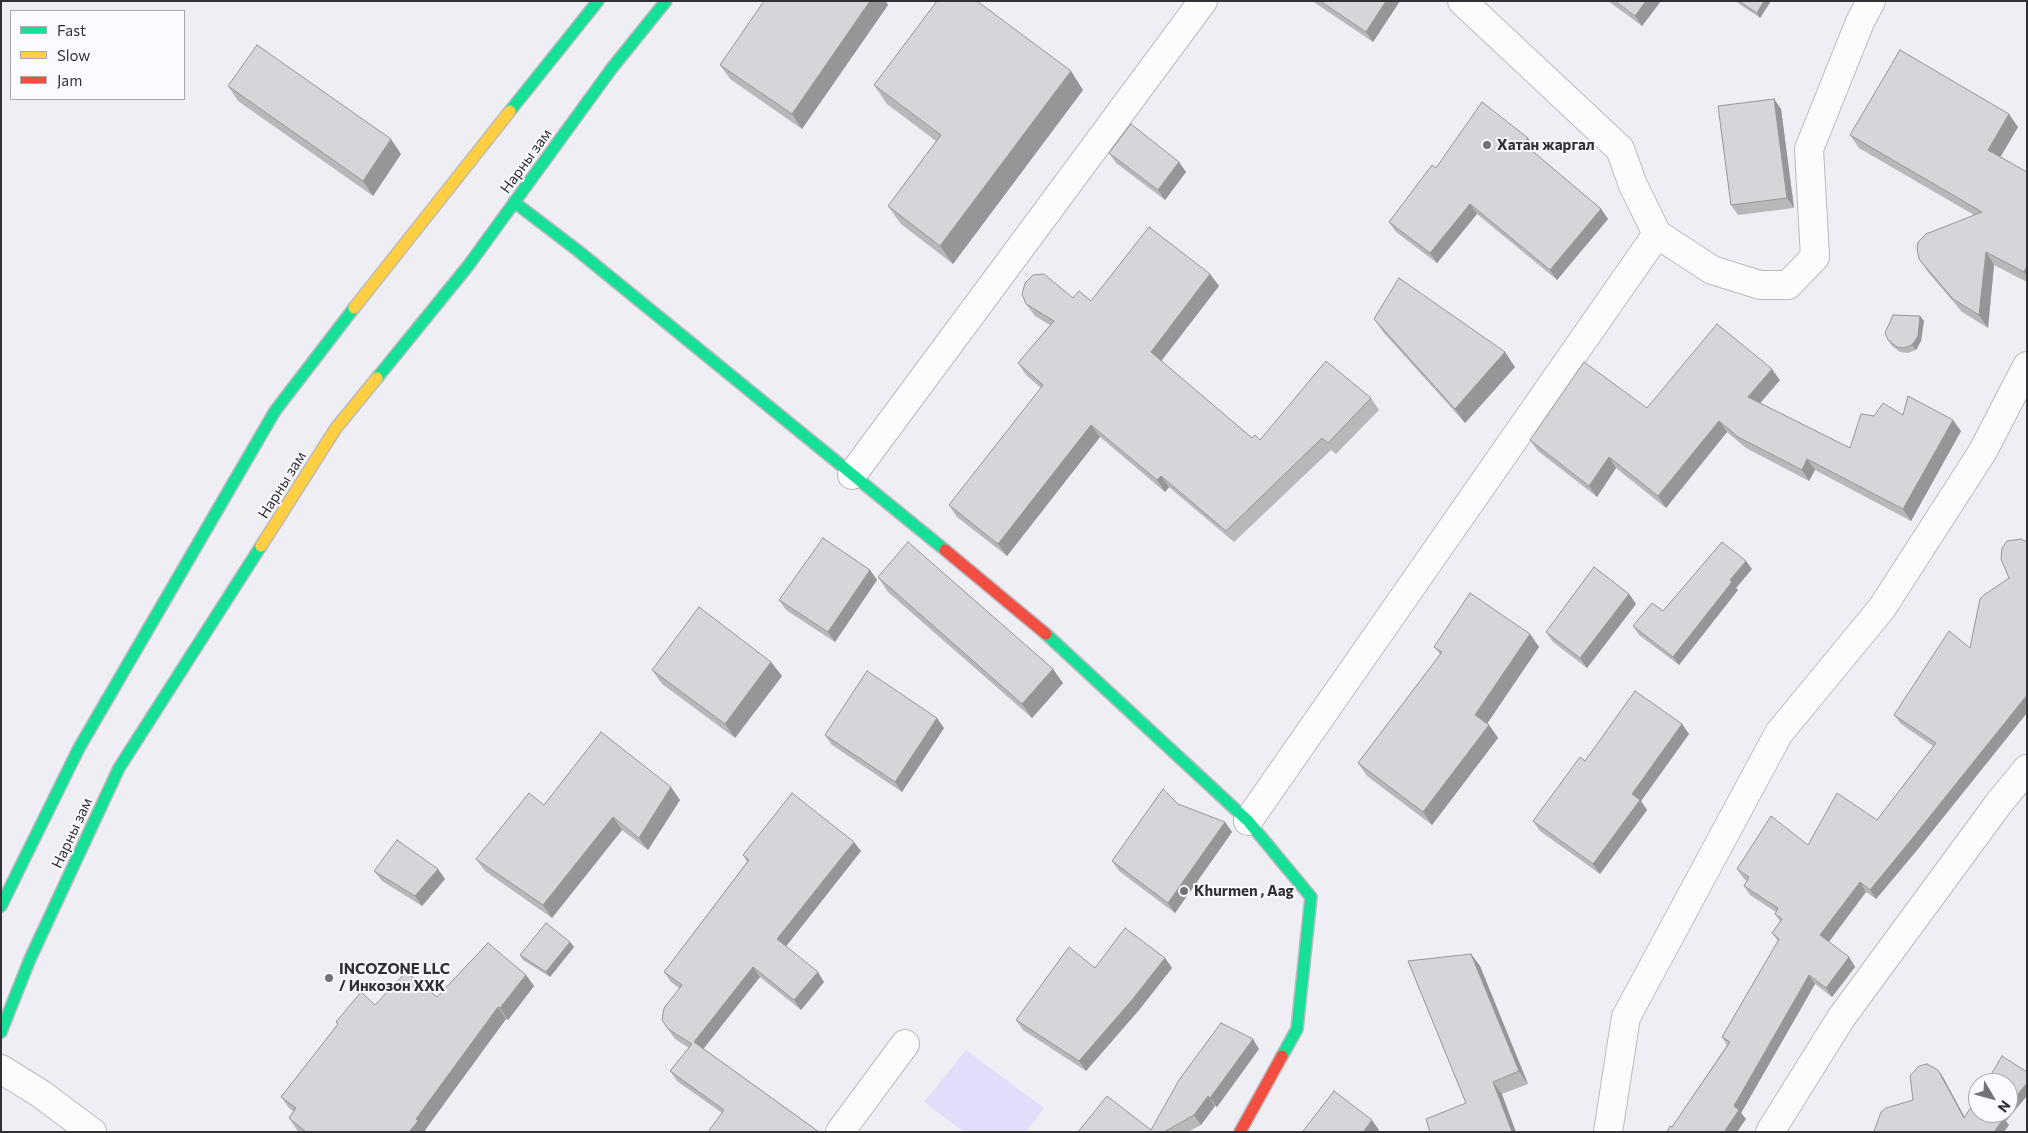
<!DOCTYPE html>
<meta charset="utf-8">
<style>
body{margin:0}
#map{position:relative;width:2028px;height:1133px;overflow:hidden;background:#efeef4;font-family:Commissioner,sans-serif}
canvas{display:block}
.frame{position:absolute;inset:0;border:2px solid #313034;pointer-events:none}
.legend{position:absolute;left:10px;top:10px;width:175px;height:90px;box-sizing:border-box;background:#fbfafe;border:1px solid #aaa9ad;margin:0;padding:6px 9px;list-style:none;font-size:15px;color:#313034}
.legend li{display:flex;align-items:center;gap:10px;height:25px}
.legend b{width:25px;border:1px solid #aaa9ad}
.north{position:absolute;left:1968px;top:1073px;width:50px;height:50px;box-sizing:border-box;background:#fbfafe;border:1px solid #aaa9ad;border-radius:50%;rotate:127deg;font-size:14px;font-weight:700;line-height:20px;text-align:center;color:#313034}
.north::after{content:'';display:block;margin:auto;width:18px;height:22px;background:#747277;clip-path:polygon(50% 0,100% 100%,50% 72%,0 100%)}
</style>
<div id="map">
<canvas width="2028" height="1133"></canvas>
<div class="frame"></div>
<ul class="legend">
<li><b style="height:6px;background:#16e098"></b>Fast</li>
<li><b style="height:6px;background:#ffcf43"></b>Slow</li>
<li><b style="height:6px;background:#f24e42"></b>Jam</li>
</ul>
<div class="north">N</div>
</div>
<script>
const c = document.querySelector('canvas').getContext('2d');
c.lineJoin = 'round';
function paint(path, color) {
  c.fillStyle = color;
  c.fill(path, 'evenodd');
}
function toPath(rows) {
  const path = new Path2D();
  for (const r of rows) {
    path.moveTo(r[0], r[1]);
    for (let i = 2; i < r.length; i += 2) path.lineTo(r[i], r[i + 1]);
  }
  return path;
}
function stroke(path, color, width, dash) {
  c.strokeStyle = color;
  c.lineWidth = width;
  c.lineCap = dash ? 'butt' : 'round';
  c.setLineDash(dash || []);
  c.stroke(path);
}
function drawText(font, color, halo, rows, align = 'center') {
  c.font = font + ' Commissioner,sans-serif';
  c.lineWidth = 4;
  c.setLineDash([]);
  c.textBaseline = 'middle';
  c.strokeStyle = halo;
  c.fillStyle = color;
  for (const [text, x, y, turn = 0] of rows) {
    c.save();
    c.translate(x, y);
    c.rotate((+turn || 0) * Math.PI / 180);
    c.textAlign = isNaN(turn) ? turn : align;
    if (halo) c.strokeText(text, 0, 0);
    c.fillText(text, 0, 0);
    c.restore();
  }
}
paint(toPath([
 [966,1050,1044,1108,1026,1132,964,1132,924,1102]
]), '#e2ddf8');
const street = toPath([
 [1462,1,1620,149,1633,185,1657,234,1712,270,1760,285,1788,285,1815,257,1809,149,1860,22,1871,1],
 [852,475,1203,1],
 [1248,821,1657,234],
 [1,1069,41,1094,92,1132],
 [840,1132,905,1044],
 [1608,1132,1626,1017,1779,733,1882,608,1983,451,2027,366],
 [1770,1132,1841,1018,1999,803,2027,769]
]);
const fast = toPath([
 [510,111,598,1],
 [514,202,577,250,945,550],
 [377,378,468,266,612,68,666,1],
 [1046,634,1248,821,1311,897,1297,1029,1282,1056],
 [1,906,79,748,275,411,354,308],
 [1,1032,30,959,119,768,261,546]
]);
const slow = toPath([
 [354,308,510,111],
 [261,546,336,428,377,378]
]);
const jam = toPath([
 [945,550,1046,634],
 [1240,1132,1282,1056]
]);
stroke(street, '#bababe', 30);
stroke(fast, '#bababe', 14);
stroke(slow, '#bababe', 14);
stroke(jam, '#bababe', 14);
stroke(street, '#fdfcfd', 28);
stroke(fast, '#16e098', 11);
stroke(slow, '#ffcf43', 11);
stroke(jam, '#f24e42', 11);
paint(toPath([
 [1312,1,1400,1,1373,42],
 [1608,1,1661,1,1642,26],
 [1735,1,1771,1,1760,18],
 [888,5,802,129,730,79,720,65],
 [874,85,1083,90,953,264,901,224,888,206,936,141,887,104],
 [228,86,401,154,373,196,238,101],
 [1774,99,1781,109,1794,208,1738,215,1731,205],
 [2018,127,2000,157,2027,172,2027,282,1994,265,1988,328,1962,312,1928,272,1919,259,1974,215,1859,148,1850,135],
 [1535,148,1532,151,1601,209,1608,219,1557,280,1477,214,1437,263,1396,232,1389,222,1436,168],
 [1109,153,1179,162,1186,172,1165,200,1116,163],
 [1210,274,1219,286,1161,361,1252,438,1260,440,1371,398,1379,410,1336,454,1331,450,1234,542,1169,487,1165,492,1100,437,1007,556,957,517,949,505,1041,388,1026,375,1018,363,1050,325,1035,316,1026,304,1073,298,1091,301],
 [1920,316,1924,321,1921,341,1916,350,1908,353,1900,352,1892,346,1888,340],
 [1374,319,1515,367,1465,423,1384,333],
 [1780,380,1760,403,1850,448,1874,416,1903,415,1961,431,1911,521,1815,470,1809,481,1746,448,1727,432,1666,508,1616,468,1597,497,1538,451,1530,440,1647,408],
 [2027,542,1918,849,1876,899,1866,892,1829,942,1849,957,1855,967,1832,997,1815,984,1741,1113,1746,1119,1672,1127,1727,1045,1722,1037,1778,941,1772,933,1780,921,1775,914,1776,912,1750,895,1744,886,1747,881,1744,879,1737,869,1877,820,1933,746,1901,724,1894,715,1970,648,2009,578],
 [1752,569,1736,588,1738,590,1679,665,1639,635,1633,626,1663,611],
 [870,570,877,580,835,642,786,610,779,600],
 [878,577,1063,683,1032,718,888,592],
 [1629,594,1636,604,1587,668,1553,642,1546,632],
 [1530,634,1539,647,1487,724,1489,725,1498,738,1432,825,1367,776,1358,763,1440,654,1434,647],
 [771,662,782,676,735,738,662,684,652,670],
 [1682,724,1689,734,1641,801,1647,810,1600,874,1540,831,1533,821,1585,761],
 [944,728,902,792,832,745,825,735],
 [680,800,648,850,622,830,552,918,485,871,476,859,544,805],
 [1225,822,1232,832,1175,913,1119,871,1112,861],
 [861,851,786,946,824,982,801,1010,760,977,703,1048,819,1132,722,1113,677,1081,670,1071,689,1048,675,1039,668,1029,679,988,671,982,664,972,747,862,743,855],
 [374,871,445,879,422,906,382,881],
 [570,942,574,947,550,977,523,960,520,955],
 [1471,954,1480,966,1528,1084,1502,1094,1466,1103],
 [1165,958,1172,968,1139,1010,1086,1071,1023,1030,1016,1020,1095,968],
 [526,975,534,986,508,1020,506,1019,425,1130,426,1132,300,1132,297,1130,289,1118,293,1111,289,1108,281,1097,338,1025,336,1022],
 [1259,1049,1217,1107,1215,1106,1201,1125,1188,1132,1078,1132,1151,1130]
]), '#b8b8bb');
paint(toPath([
 [870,1,886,1,888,5,802,129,792,114],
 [1386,1,1400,1,1373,42,1366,32],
 [1646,1,1661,1,1642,26,1635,16],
 [1764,1,1771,1,1760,18,1757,13],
 [1071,71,1083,90,953,264,940,246],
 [1774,99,1781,109,1794,208,1787,198],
 [2009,114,2018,127,1997,163,1988,150],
 [1528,138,1535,148,1530,153,1523,143],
 [391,139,401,154,373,196,363,181],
 [1179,162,1186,172,1165,200,1158,190],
 [1470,204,1477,214,1437,263,1430,253],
 [1601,209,1608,219,1557,280,1550,270],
 [1986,252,1994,265,1988,328,1979,315],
 [2027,266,2027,276,2024,272],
 [1210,274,1219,286,1159,364,1151,352],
 [1920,316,1924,321,1921,341,1916,350,1912,345],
 [1505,352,1515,367,1465,423,1455,409],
 [1772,369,1780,380,1756,408,1748,397],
 [1953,420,1961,431,1911,521,1903,509],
 [1719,421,1727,432,1666,508,1658,496],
 [1091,425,1100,437,1007,556,998,544],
 [1609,457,1616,468,1597,497,1589,486],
 [1807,459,1815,470,1809,481,1802,470],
 [1161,476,1169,487,1165,492,1157,480],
 [1746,561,1752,569,1736,588,1738,590,1679,665,1673,657,1730,580],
 [870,570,877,580,835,642,828,632],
 [1629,594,1636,604,1587,668,1580,658],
 [1530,634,1539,647,1484,728,1475,715],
 [771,662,782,676,735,738,725,724],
 [1053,669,1063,683,1032,718,1022,704],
 [2027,695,2027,713,1918,849,1876,899,1870,890],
 [937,718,944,728,902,792,895,782],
 [1682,724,1689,734,1641,801,1647,810,1600,874,1593,864,1632,794],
 [1489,725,1498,738,1432,825,1423,812],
 [671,787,680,800,648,850,639,838],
 [613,817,622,830,552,918,543,905],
 [1225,822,1232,832,1175,913,1168,903],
 [854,842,861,851,784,949,777,939],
 [438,869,445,879,422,906,415,896],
 [1860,882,1866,892,1827,944,1820,935],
 [570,942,574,947,550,977,546,972],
 [1471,954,1480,966,1528,1084,1519,1071],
 [1849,957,1855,967,1832,997,1826,988],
 [1165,958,1172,968,1139,1010,1086,1071,1079,1061],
 [753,967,760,977,701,1052,694,1042],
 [818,972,824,982,801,1010,794,1000],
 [526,975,534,986,508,1020,500,1008],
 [1809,975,1815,984,1741,1113,1746,1119,1737,1132,1724,1132,1734,1106],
 [498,1007,506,1019,425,1130,426,1132,409,1132,416,1119],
 [1253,1039,1259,1049,1217,1107,1210,1098],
 [1938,1070,1943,1077,1969,1125,1964,1118],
 [1493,1082,1502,1094,1516,1132,1512,1132],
 [2027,1083,2027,1096,2006,1121,2009,1125,2004,1132,1994,1132,1999,1118,2003,1113,2008,1113,2008,1106],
 [1208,1096,1215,1106,1201,1125,1194,1115],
 [1372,1120,1379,1130,1378,1132,1363,1132]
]), '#969699');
const building = toPath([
 [764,1,870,1,792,114,720,65,764,1],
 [937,1,977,1,1071,71,940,246,888,206,941,135,874,85,937,1],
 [1320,1,1386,1,1366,32,1320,1],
 [1615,1,1646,1,1635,16,1615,1],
 [1739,1,1764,1,1757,13,1739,1],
 [257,45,391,139,363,181,228,86,257,45],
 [1900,50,2009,114,1988,150,2027,172,2027,266,2024,272,1986,252,1979,315,1953,299,1919,259,1917,248,1918,242,1926,234,1982,212,1850,135,1900,50],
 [1774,99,1787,198,1731,205,1718,106,1774,99],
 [1482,102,1528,138,1523,143,1601,209,1550,270,1470,204,1430,253,1389,222,1432,165,1436,168,1482,102],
 [1131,124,1179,162,1158,190,1109,153,1131,124],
 [1149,227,1210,274,1151,352,1252,438,1255,435,1260,440,1326,361,1371,398,1328,443,1322,438,1226,531,1161,476,1157,480,1091,425,998,544,949,505,1043,385,1018,363,1054,321,1026,304,1022,294,1025,283,1033,275,1044,274,1073,298,1079,291,1091,301,1149,227],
 [1399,278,1505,352,1455,409,1374,319,1399,278],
 [1893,315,1920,316,1918,336,1912,345,1904,348,1897,347,1888,340,1885,333,1893,315],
 [1717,324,1772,369,1748,397,1850,448,1861,414,1874,416,1883,403,1903,415,1908,396,1953,420,1903,509,1807,459,1802,470,1738,437,1719,421,1658,496,1609,457,1589,486,1530,440,1584,362,1647,408,1717,324],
 [823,538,870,570,828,632,779,600,823,538],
 [2021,539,2027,542,2027,692,2026,694,2027,695,1911,840,1870,890,1860,882,1820,935,1849,957,1826,988,1809,975,1734,1106,1739,1110,1724,1132,1667,1132,1670,1126,1672,1127,1730,1042,1722,1037,1779,939,1772,933,1782,919,1775,914,1778,908,1744,886,1749,877,1737,869,1771,816,1808,845,1837,793,1877,820,1936,743,1894,715,1949,631,1970,648,1980,599,1984,595,2009,578,2001,559,2002,548,2007,541,2021,539],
 [908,542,1053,669,1022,704,878,577,908,542],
 [1722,542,1746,561,1730,580,1732,582,1673,657,1633,626,1652,603,1663,611,1722,542],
 [1594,567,1629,594,1580,658,1546,632,1594,567],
 [1470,593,1530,634,1475,715,1489,725,1423,812,1358,763,1442,652,1434,647,1470,593],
 [699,607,771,662,725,724,652,670,699,607],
 [867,671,937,718,895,782,825,735,867,671],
 [1635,691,1682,724,1632,794,1640,800,1593,864,1533,821,1580,757,1585,761,1635,691],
 [601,732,671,787,639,838,613,817,543,905,476,859,529,793,544,805,601,732],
 [1163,789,1178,804,1225,822,1168,903,1112,861,1163,789],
 [792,793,854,842,777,939,818,972,794,1000,753,967,694,1042,819,1132,708,1132,724,1110,670,1071,692,1044,668,1029,662,1020,664,1008,682,985,664,972,749,860,743,855,792,793],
 [397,840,438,869,415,896,374,871,397,840],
 [546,923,570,942,546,972,520,955,546,923],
 [1125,928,1165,958,1132,1000,1079,1061,1016,1020,1069,947,1095,968,1125,928],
 [488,943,526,975,500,1008,498,1007,416,1119,418,1121,409,1132,306,1132,289,1118,296,1108,281,1097,338,1024,336,1022,361,992,375,1005,406,972,437,997,488,943],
 [1471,954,1519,1071,1493,1082,1512,1132,1430,1132,1426,1119,1466,1103,1408,961,1471,954],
 [1221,1023,1253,1039,1210,1098,1208,1096,1194,1115,1164,1132,1078,1132,1107,1096,1151,1130,1179,1080,1221,1023],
 [2002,1056,2027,1072,2027,1083,2008,1106,2008,1083,1986,1083,2002,1056],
 [1927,1064,1938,1070,1964,1118,1978,1096,1978,1113,2003,1113,1999,1118,2004,1118,1994,1132,1872,1132,1874,1131,1881,1112,1886,1108,1913,1100,1910,1076,1919,1066,1927,1064],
 [1334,1091,1372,1120,1363,1132,1304,1132,1303,1131,1334,1091]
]);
paint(building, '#d6d6da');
stroke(building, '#969699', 1);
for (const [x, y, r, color] of [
 [1487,145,5,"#747277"],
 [1184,891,5,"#747277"],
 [329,978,5,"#747277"]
]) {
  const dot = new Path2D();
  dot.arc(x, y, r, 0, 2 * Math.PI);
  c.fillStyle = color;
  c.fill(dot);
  stroke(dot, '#fbfafe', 2);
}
drawText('bold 15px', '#313034', '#fbfafe', [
 ["Хатан жаргал",1497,145],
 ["Khurmen , Aag",1194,891],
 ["INCOZONE LLC",339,969],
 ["/ Инкозон ХХК",339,986]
], 'left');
drawText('15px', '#313034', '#fbfafe', [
 ["Нарны зам",526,161,-54],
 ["Нарны зам",282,485,-58],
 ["Нарны зам",72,833,-65]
]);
</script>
